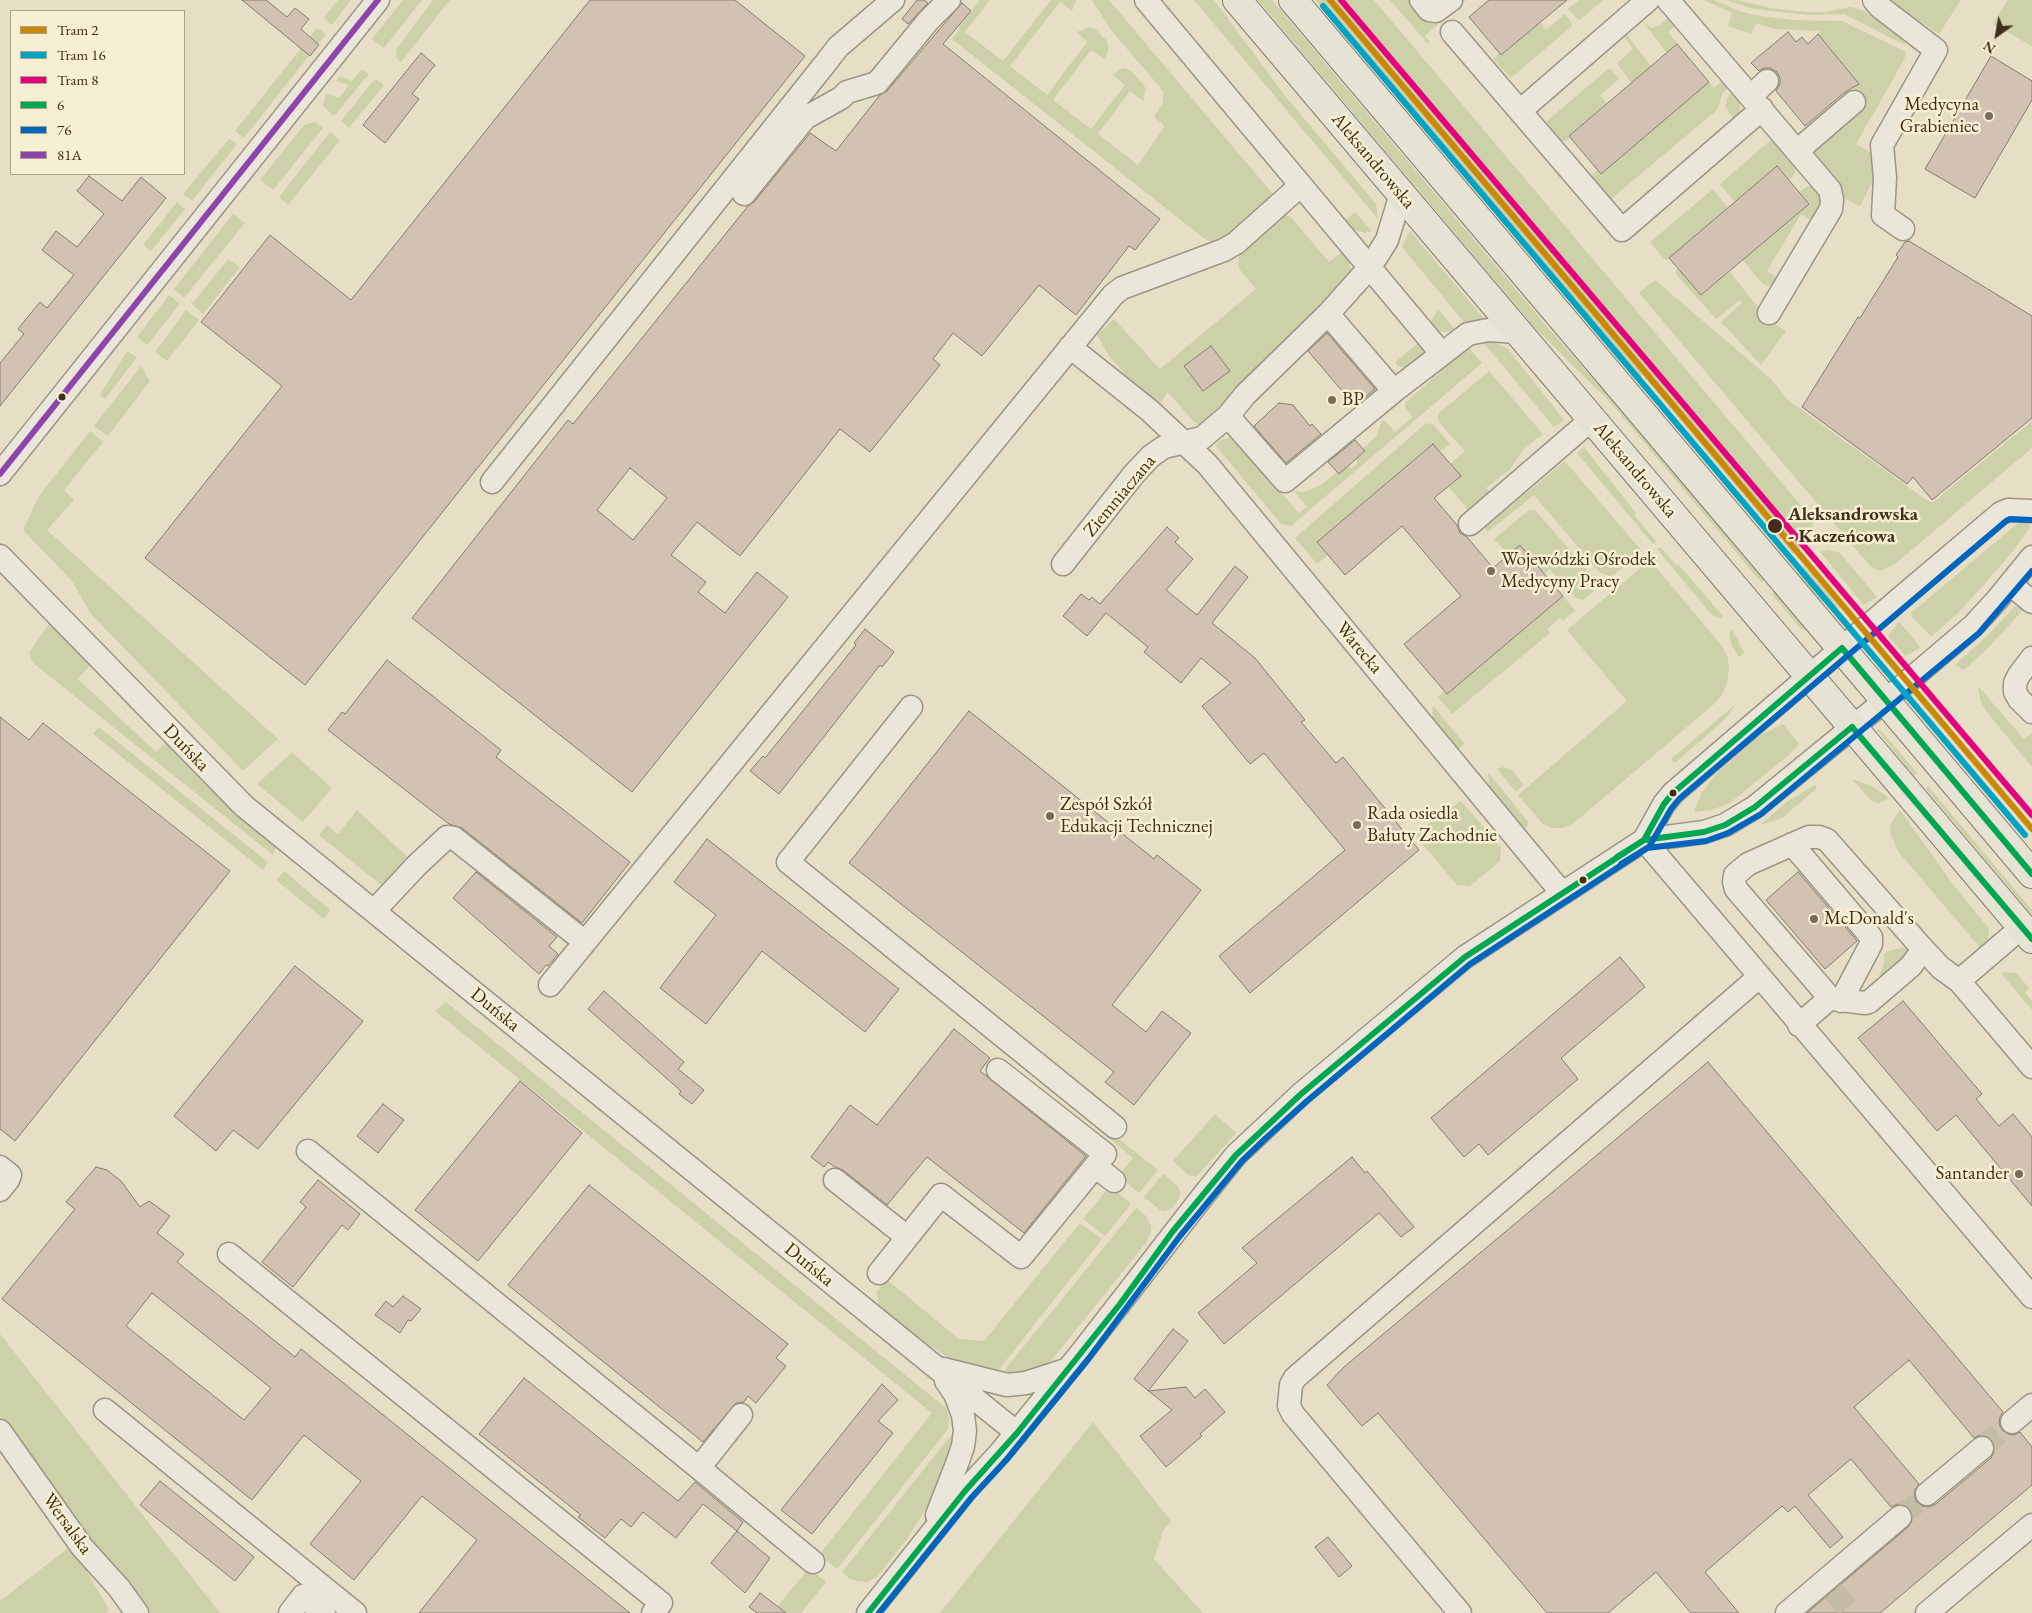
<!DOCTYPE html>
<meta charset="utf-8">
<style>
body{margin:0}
#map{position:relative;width:2032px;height:1613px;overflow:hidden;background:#e6dfc6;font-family:"EB Garamond",serif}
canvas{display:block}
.legend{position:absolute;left:10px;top:10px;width:175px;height:165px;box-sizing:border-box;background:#f7efd2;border:1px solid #ada289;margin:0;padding:6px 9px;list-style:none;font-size:15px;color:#3e2e1c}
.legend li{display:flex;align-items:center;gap:10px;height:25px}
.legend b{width:25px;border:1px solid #ada289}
.north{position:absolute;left:1972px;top:10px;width:50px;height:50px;-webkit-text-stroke:4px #f7efd2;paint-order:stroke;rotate:212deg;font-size:14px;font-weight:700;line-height:20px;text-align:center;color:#3e2e1c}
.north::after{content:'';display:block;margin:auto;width:18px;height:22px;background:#3e2e1c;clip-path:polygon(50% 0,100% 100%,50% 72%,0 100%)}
</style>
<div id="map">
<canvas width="2032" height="1613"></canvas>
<ul class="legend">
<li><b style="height:6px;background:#c98807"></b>Tram 2</li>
<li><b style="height:6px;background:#03a3c5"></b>Tram 16</li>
<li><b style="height:6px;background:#e5007d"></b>Tram 8</li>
<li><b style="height:6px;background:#00a651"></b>6</li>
<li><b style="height:6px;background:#0065bd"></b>76</li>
<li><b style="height:6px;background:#8e44ad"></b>81A</li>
</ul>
<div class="north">N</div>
</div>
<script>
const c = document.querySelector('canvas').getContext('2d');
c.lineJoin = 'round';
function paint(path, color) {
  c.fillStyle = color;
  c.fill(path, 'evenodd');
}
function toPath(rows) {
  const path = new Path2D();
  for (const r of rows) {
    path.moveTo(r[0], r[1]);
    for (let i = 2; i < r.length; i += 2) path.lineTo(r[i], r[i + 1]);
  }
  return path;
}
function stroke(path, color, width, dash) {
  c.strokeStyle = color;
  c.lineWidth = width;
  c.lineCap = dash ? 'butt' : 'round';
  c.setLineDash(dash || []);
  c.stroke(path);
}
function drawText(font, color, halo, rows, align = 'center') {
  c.font = font + ' "EB Garamond",serif';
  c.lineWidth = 5;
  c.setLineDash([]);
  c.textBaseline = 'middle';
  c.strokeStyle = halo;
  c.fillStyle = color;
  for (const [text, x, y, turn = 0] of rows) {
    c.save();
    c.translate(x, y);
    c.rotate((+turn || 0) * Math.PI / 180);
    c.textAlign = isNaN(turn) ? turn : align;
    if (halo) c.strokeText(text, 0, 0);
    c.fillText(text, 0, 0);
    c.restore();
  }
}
paint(toPath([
 [338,0,351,0,332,25,324,18],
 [403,0,422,0,384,48,372,39],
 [433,0,450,0,401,62,396,57,396,50],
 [980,0,990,0,965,32,1003,61,1051,0,1076,0,1072,11,1060,2,1010,66,1047,95,1087,42,1077,32,1089,27,1096,30,1106,40,1109,47,1107,54,1104,59,1091,50,1053,100,1091,129,1125,85,1113,75,1122,68,1127,69,1132,72,1144,85,1146,90,1143,101,1130,91,1098,134,1138,165,1165,126,1154,117,1163,102,1163,91,1111,30,1092,0,1109,0,1272,193,1272,201,1231,235,1219,241,1212,242,1206,240,952,39,960,29,959,27],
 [1194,0,1214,0,1286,97,1376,204,1378,219],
 [1258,0,1272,0,1555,336,1645,437,1765,579,1761,582,1612,404,1535,328],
 [1315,0,1374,0,1809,515,1813,525,1811,533,1800,548,1793,554,1643,376,1636,381],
 [1390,0,1466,0,1425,36,1430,42,1428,44],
 [1579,0,1603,0,1580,20,1577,19,1568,9],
 [1704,0,1714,0,1739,11,1761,16,1792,20,1842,21,1906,52,1904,60,1856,144,1877,156,1877,173,1860,206,1847,200,1812,158,1811,152,1847,94,1859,83,1818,34,1819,31,1774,29,1756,23,1751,34,1728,26,1732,13],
 [1727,0,1737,0,1770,8,1807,12,1826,12,1851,7,1862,10,1884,24,1903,38,1905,45,1844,14,1810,15,1769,11,1750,8],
 [1891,0,1961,0,1939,34,1893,4],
 [2008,0,2032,0,2032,46,1993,24],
 [1565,14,1572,23,1572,26,1511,78,1495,61,1494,59,1499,53,1501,55,1540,23,1546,30],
 [1670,17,1676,25,1668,32,1677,43,1667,53,1643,22,1652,28,1660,25],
 [317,28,326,34,244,138,235,131],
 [1627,35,1651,66,1631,83,1617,63,1633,49,1624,37],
 [362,69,369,74,334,116,323,106,326,93,339,98,349,85,336,81,339,76,352,81],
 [1608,69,1611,69,1619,79,1600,95,1607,103,1569,136,1570,137,1565,141,1562,141,1547,123,1548,120],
 [377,80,384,85,349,128,341,121,373,81],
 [1723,80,1729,87,1723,93,1717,110,1611,199,1592,176,1593,174,1709,82,1714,88],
 [1732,91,1740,104,1740,114,1735,121,1725,106,1727,98],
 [314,122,323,128,273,190,260,180,304,125],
 [330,132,340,140,288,205,279,197],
 [1773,138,1797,166,1795,173,1789,181,1777,167,1735,202,1720,184],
 [229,139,237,144,192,201,183,194],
 [1808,186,1812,186,1823,198,1815,223,1801,214,1767,271,1780,279,1773,285,1766,286,1759,280,1743,260,1809,204,1799,192],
 [1713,189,1728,208,1667,260,1664,259,1650,242],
 [177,202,185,209,151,251,143,245],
 [1355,212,1372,231,1365,233,1352,229,1344,221],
 [233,214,245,223,184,298,174,289],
 [1283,214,1291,217,1329,262,1342,252,1348,260,1352,272,1208,425,1200,425,1193,421,1168,392,1159,404,1130,380,1109,356,1097,335,1114,319,1160,369,1256,289,1240,270,1238,264,1240,250],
 [1410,231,1485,320,1468,327,1402,247],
 [228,259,240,267,203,314,192,304],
 [1678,268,1701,295,1730,272,1757,306,1760,310,1758,314,1786,331,1761,365,1721,322,1742,303,1740,300,1716,319,1676,274,1675,272],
 [1655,280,1771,379,1788,400,1922,497,1932,503,2032,421,2032,448,1895,564,1880,571,1875,569,1870,566,1639,293],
 [169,295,180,304,147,345,137,337],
 [1438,309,1456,331,1441,332,1430,323],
 [186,310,199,320,167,361,155,352],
 [1482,341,1491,341,1508,349,1564,420,1554,427],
 [1418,343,1425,352,1425,358,1409,369,1398,366,1395,362],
 [1468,347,1482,363,1291,526,1281,524,1216,446,1221,440,1234,436,1288,489,1282,494,1299,513,1307,507,1294,491,1303,492,1312,489,1322,484,1337,472,1339,474,1348,466,1351,469,1358,463,1356,459,1365,451,1363,449,1377,435,1381,422,1384,420,1395,432,1413,417,1405,407,1406,402],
 [127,351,137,357,105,399,100,395],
 [141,366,150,381,108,436,94,426],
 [1489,371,1543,434,1524,449,1510,469,1486,488,1495,498,1473,516,1448,486,1460,476,1450,464,1465,451,1438,421,1438,414],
 [1429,423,1434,425,1450,444,1440,452,1433,444,1317,542,1328,555,1317,564,1295,538,1424,425],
 [90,431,103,442,64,490,74,500,47,530,278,739,243,771,91,614,72,581,23,530,39,496],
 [1584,447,1636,513,1634,515,1656,541,1653,544,1577,453],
 [1565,461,1642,551,1614,575,1609,576,1599,572,1534,495,1488,532,1484,528],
 [1529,510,1535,510,1594,578,1596,583,1594,591,1583,600,1576,598,1550,569,1544,574,1520,546,1509,555,1494,539],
 [2023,521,2028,523,2030,528,2005,561,1958,613,1931,637,1910,614,2018,523],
 [1660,547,1676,565,1678,564,1723,616,1720,618,1712,615,1657,549],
 [1827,550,1839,552,1877,597,1864,605,1820,552],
 [1650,560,1722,646,1728,658,1729,670,1727,684,1722,695,1714,704,1574,823,1563,828,1552,828,1543,824,1518,795,1627,701,1567,630],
 [1804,566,1840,608,1821,601,1811,592,1796,573],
 [1775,591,1808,630,1808,632,1800,628,1772,594],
 [1563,596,1575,610,1563,621,1560,618,1547,629,1550,633,1452,714,1438,697,1444,691,1447,694],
 [2019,606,2025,608,1987,649,1964,670,1955,665,1990,633,2014,607],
 [1899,621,1921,648,1905,656,1888,636],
 [50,623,92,663,78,679,156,752,167,741,277,845,273,855,32,662,29,652],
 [1732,629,1744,653,1741,656,1738,656,1731,643,1729,632],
 [1978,686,2024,739,2032,733,2032,767,1986,711,1980,700],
 [1737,703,1722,722,1675,763,1671,759],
 [1433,706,1465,744,1458,750,1432,719],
 [1783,724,1799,744,1790,754,1730,803,1712,810,1694,812,1701,794,1714,776,1759,736],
 [99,727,268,862,263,870,93,734],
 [1877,730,1880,730,1885,735,1917,773,1914,776],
 [292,752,332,788,303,822,257,784],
 [1503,767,1511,769,1524,785,1516,792,1497,769],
 [1488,772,1526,819,1529,823,1524,830,1489,787],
 [1852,779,1872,786,1889,798,1879,803,1873,802],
 [1815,785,1817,788,1782,818,1760,825,1788,801],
 [1928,786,2032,910,2032,915,1926,789],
 [1461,801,1501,847,1500,861,1470,886,1457,885,1414,834],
 [357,810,412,861,388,884,381,885,319,835,327,825,338,834],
 [1900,810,1955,887,1987,926,1989,930,1988,940,1981,949,1897,850,1890,832,1891,823],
 [284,871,330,910,324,919,276,880],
 [1911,946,1913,951,1885,980,1879,975,1884,965,1884,954,1891,950],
 [2005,972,2016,973,2029,988,2025,993,2032,1001,2032,1010,2002,974],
 [446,1002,946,1408,949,1418,948,1429,837,1569,819,1555,932,1413,435,1011],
 [1215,1114,1236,1133,1197,1176,1190,1176,1173,1161],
 [1110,1132,1158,1170,1139,1193,1118,1176,1133,1158,1106,1136],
 [1163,1174,1178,1186,1180,1193,1179,1199,1171,1209,1165,1211,1160,1210,1144,1197],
 [1110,1186,1131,1204,1105,1236,1083,1219],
 [1136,1208,1146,1216,1151,1226,1151,1232,1146,1243,1050,1362,1038,1371,998,1378],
 [1080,1223,1102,1239,993,1377,971,1369,948,1357,915,1336,879,1308,877,1292,885,1278,959,1339,984,1341],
 [0,1334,220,1613,147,1613,78,1529,0,1417],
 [1093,1422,1171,1521,1163,1531,1154,1559,1203,1613,940,1613],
 [959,1425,959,1440,932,1499,907,1539,876,1578,867,1582,856,1581,850,1579,842,1572],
 [72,1545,109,1610,106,1613,0,1613,0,1601],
 [809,1568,826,1582,801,1613,772,1613]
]), '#ccd1a9');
const building = toPath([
 [242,0,266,0,287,17,295,8,309,19,301,29,319,45,310,56,242,0],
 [590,0,735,0,805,56,305,685,145,558,282,386,201,322,270,235,351,300,590,0],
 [917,0,924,0,928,3,908,24,902,19,917,0],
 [1489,0,1567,0,1501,55,1469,17,1489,0],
 [962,3,971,11,943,44,1160,219,1135,250,1129,246,1076,315,1039,285,982,356,953,333,933,359,940,365,870,452,840,429,740,556,697,522,671,555,706,582,698,592,725,613,757,572,788,597,632,792,412,618,568,420,573,424,748,206,754,202,810,133,836,151,879,96,887,91,962,3],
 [630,468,667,498,633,540,597,510,630,468],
 [1788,32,1796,42,1802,37,1808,44,1818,34,1859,84,1845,92,1805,126,1776,91,1780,84,1780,78,1777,72,1770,68,1764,68,1759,71,1751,63,1788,32],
 [1677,44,1709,82,1601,174,1569,136,1677,44],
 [421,53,435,65,412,94,419,99,385,143,363,125,421,53],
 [1991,56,2032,81,2032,100,1975,198,1925,169,1991,56],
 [1777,166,1809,204,1701,295,1669,258,1777,166],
 [89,176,122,201,141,177,166,198,0,406,0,363,24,334,18,329,40,302,47,308,74,275,42,250,56,231,77,247,104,214,77,191,89,176],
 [1909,241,2032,316,2032,418,1932,500,1913,477,1907,484,1802,407,1858,317,1860,318,1898,257,1896,255,1905,242,1909,241],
 [1327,333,1375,389,1355,406,1308,351,1327,333],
 [1211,346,1230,371,1203,391,1184,366,1211,346],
 [1279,403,1293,405,1310,426,1312,424,1321,434,1286,463,1254,426,1279,403],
 [1355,440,1365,451,1339,474,1328,462,1355,440],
 [1433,444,1461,476,1434,498,1457,525,1460,533,1467,537,1493,568,1520,545,1563,596,1447,694,1404,644,1461,596,1402,526,1345,575,1317,542,1433,444],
 [1167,527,1179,538,1175,542,1193,559,1166,590,1197,615,1235,566,1248,577,1212,623,1255,658,1305,720,1301,722,1336,763,1343,757,1419,850,1250,993,1219,956,1345,850,1264,753,1250,764,1202,706,1231,683,1201,658,1181,683,1144,652,1148,647,1106,613,1087,636,1063,616,1081,594,1089,600,1092,597,1100,604,1167,527],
 [865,629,894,652,882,667,880,665,779,794,750,771,763,756,765,758,856,645,854,643,865,629],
 [387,660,501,750,496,757,630,862,582,923,462,828,449,824,328,730,342,712,345,714,387,660],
 [969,711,1154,859,1157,855,1201,890,1112,1005,1146,1032,1162,1011,1191,1033,1134,1105,1105,1082,1114,1072,849,863,969,711],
 [0,717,29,740,43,723,230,871,15,1141,0,1129,0,717],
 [707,839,899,989,865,1032,762,951,706,1024,660,988,716,915,674,882,707,839],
 [476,872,557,937,549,946,558,954,548,966,546,965,539,974,453,898,476,872],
 [1798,872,1857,941,1825,969,1766,900,1798,872],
 [1620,957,1645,987,1561,1058,1578,1079,1488,1155,1479,1144,1464,1157,1431,1118,1620,957],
 [295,966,363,1021,258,1149,233,1130,216,1151,174,1116,295,966],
 [604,991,684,1062,678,1069,704,1090,692,1104,679,1094,681,1091,588,1009,604,991],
 [1903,1001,1982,1094,1976,1099,1999,1126,2013,1114,2032,1137,2032,1206,1956,1115,1937,1131,1858,1038,1903,1001],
 [954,1029,990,1058,980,1071,1086,1156,1024,1233,927,1157,887,1205,843,1170,835,1167,828,1162,824,1167,811,1157,850,1105,877,1125,954,1029],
 [1708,1062,2003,1412,2000,1417,1999,1424,2002,1430,2008,1434,2014,1435,2020,1432,2032,1447,2032,1485,1880,1613,1807,1613,1908,1527,1912,1521,1913,1514,1910,1508,1905,1505,1898,1504,1891,1507,1851,1459,1808,1495,1843,1537,1830,1548,1795,1506,1788,1512,1782,1506,1705,1572,1739,1613,1691,1613,1656,1572,1608,1613,1547,1613,1378,1413,1362,1426,1327,1385,1344,1367,1708,1062],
 [1909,1360,1974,1438,1980,1435,1987,1436,1992,1440,1995,1446,1994,1452,1991,1458,1936,1504,1929,1507,1922,1506,1917,1502,1914,1497,1915,1490,1919,1484,1854,1407,1909,1360],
 [520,1081,582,1133,478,1261,415,1210,520,1081],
 [383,1104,404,1120,378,1153,357,1136,383,1104],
 [1352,1157,1365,1173,1367,1171,1414,1227,1401,1237,1379,1213,1224,1344,1198,1313,1257,1263,1242,1248,1352,1157],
 [96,1167,107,1170,121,1181,140,1207,149,1201,170,1216,157,1233,184,1254,177,1262,295,1357,301,1349,630,1613,419,1613,477,1540,422,1496,354,1580,310,1544,361,1481,304,1435,252,1500,2,1299,75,1209,66,1202,96,1167],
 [152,1293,271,1388,244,1420,126,1326,152,1293],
 [318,1180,360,1214,348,1230,342,1225,293,1287,262,1262,306,1207,300,1202,318,1180],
 [589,1185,788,1344,776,1358,786,1366,756,1403,748,1396,744,1402,736,1403,703,1442,508,1285,589,1185],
 [403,1296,421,1309,411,1321,408,1320,400,1333,375,1315,386,1301,393,1307,403,1296],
 [1173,1329,1188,1341,1148,1391,1186,1387,1195,1398,1205,1389,1225,1412,1200,1434,1202,1436,1166,1467,1140,1436,1172,1410,1134,1379,1173,1329],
 [524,1378,678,1501,695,1482,743,1522,737,1531,703,1504,676,1538,643,1512,631,1527,621,1519,605,1538,578,1517,581,1515,479,1434,524,1378],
 [882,1384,898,1400,878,1421,893,1433,812,1534,781,1510,882,1384],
 [160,1481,254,1557,235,1581,140,1505,160,1481],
 [737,1531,770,1558,745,1593,711,1563,737,1531],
 [1328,1537,1352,1566,1339,1577,1315,1547,1328,1537],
 [760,1593,786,1613,757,1613,749,1607,760,1593]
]);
paint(building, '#d2c2b1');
stroke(building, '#847d6f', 1);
stroke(toPath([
 [1982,1448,2012,1422],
 [1900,1517,1927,1494],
 [1833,1591,1852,1613]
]), '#c4bca4', 22, [22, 11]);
const minor = toPath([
 [1146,0,1442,354],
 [1421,0,1429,10,1436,11,1451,0],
 [1668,0,1830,190,1832,200,1831,209,1769,313],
 [1874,0,1880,7,1936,50,1882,145,1885,178,1883,215,1903,229],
 [1452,32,1622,230,1762,109],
 [1751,96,1767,81],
 [1520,111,1648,0],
 [1797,151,1854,102],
 [744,194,805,118,841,98,847,92,877,83,928,21,949,0],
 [1401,194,1387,240,1370,267,1328,314,1394,391,1468,334,1488,330,1518,332],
 [1328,314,1245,395,1228,416,1285,481,1394,391],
 [1070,347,1149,410,1207,464,1562,893],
 [0,474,378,0],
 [492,482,828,60,838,47,893,0],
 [1470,524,1592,419],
 [0,556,244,806,1017,1433],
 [1063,564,1134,474,1151,456,1164,447,1202,438,1228,416],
 [2010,584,2032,602],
 [2032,658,2019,675,2015,683,2015,692,2019,699,2032,712],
 [911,707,788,862,1115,1127],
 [1644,840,2032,1297],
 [1644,840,1664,804,1673,793,1904,595,2001,513,2008,510,2032,511],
 [1792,844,1871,937,1871,944,1841,1001],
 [374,911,417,865,447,837,454,838,585,942],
 [2022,927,1959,981,2032,1067],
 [1923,949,1911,966,1869,1002,1865,1003,1833,999,1830,998,1736,889,1734,882,1735,875,1748,864,1809,837,1819,837,1827,840,1923,949,1941,968,1959,981],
 [550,985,1113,295,1122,288,1224,250,1236,243,1301,185],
 [1799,1025,1830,998],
 [308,1151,699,1468,741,1415],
 [1095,1166,1114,1181],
 [0,1167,10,1175,8,1180,0,1190],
 [835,1180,907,1237],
 [229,1254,661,1603,653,1613],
 [879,1273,941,1195,1021,1257,1105,1154,998,1070],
 [943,1369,1007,1385,1026,1383,1066,1370],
 [105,1410,355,1613],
 [2012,1422,2032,1405],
 [0,1431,82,1547,119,1588,137,1613],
 [699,1468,813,1562],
 [1927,1494,1982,1448],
 [937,1515,958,1461,963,1446,965,1431,963,1415,955,1394,946,1381],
 [290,1613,303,1596,324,1613],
 [868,1613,965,1491,1000,1453,1082,1352,1203,1196,1236,1155,1301,1094,1465,957,1644,840,1704,832,1725,825,1755,807,1886,700,1973,626,1997,600,2032,557],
 [1460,1613,1293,1414,1289,1406,1291,1385,1295,1378,1759,977],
 [1787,1613,1900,1517],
 [1927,1613,2032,1525]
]);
const major = toPath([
 [1237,0,2032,939],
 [1293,0,2032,874]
]);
stroke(minor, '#9b9585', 25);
stroke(major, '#847d6f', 30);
stroke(minor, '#eae7da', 22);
stroke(major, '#e6e2d4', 28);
stroke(toPath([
 [1617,857,1644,840,1704,832,1725,825,1755,807,1852,727,2032,939],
 [868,1613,965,1491,1017,1433,1120,1304,1173,1231,1236,1155,1301,1094,1465,957,1644,840,1664,804,1673,793,1842,648,2032,874]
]), '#00a651', 6);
stroke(toPath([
 [1621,864,1647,848,1706,841,1728,833,1761,814,1979,633,2032,571],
 [879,1613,972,1497,1007,1459,1089,1358,1180,1236,1242,1161,1266,1138,1307,1101,1470,964,1649,847,1671,809,1679,799,2006,521,2010,519,2032,520]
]), '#0065bd', 6);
stroke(toPath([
 [0,474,378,0]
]), '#8e44ad', 6);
stroke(toPath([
 [1330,0,2032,829]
]), '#c98807', 6);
stroke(toPath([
 [1323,6,2025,835]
]), '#03a3c5', 6);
stroke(toPath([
 [1341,0,2032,815]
]), '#e5007d', 6);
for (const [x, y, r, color] of [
 [1989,116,5,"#796c58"],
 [62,397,4.5,"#3e2e1c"],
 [1332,400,5,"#796c58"],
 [1775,526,8,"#3e2e1c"],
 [1491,571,5,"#796c58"],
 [1673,793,4.5,"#3e2e1c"],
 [1050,816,5,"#796c58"],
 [1357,825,5,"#796c58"],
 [1583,880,4.5,"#3e2e1c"],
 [1814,919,5,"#796c58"],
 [2019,1174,5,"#796c58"]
]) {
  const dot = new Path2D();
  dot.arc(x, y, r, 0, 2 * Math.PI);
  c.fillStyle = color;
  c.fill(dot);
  stroke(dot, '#f7efd2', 2);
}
drawText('19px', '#3e2e1c', '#f7efd2', [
 ["Medycyna",1979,105,"right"],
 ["Grabieniec",1979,127,"right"],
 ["BP",1342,400],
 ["Wojewódzki Ośrodek",1501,560],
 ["Medycyny Pracy",1501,582],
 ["Zespół Szkół",1060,805],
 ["Edukacji Technicznej",1060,827],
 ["Rada osiedla",1367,814],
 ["Bałuty Zachodnie",1367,836],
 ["McDonald's",1824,919],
 ["Santander",2009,1174,"right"]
], 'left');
drawText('19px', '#3e2e1c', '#f7efd2', [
 ["Aleksandrowska",1373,161,50],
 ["Aleksandrowska",1635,470,50],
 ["Ziemniaczana",1120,496,-50],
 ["Warecka",1359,648,50],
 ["Duńska",186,748,46],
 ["Duńska",495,1010,39],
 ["Duńska",809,1265,39],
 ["Wersalska",67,1524,54]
]);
drawText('bold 19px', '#3e2e1c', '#f7efd2', [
 ["Aleksandrowska",1788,515],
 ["- Kaczeńcowa",1788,537]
], 'left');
</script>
